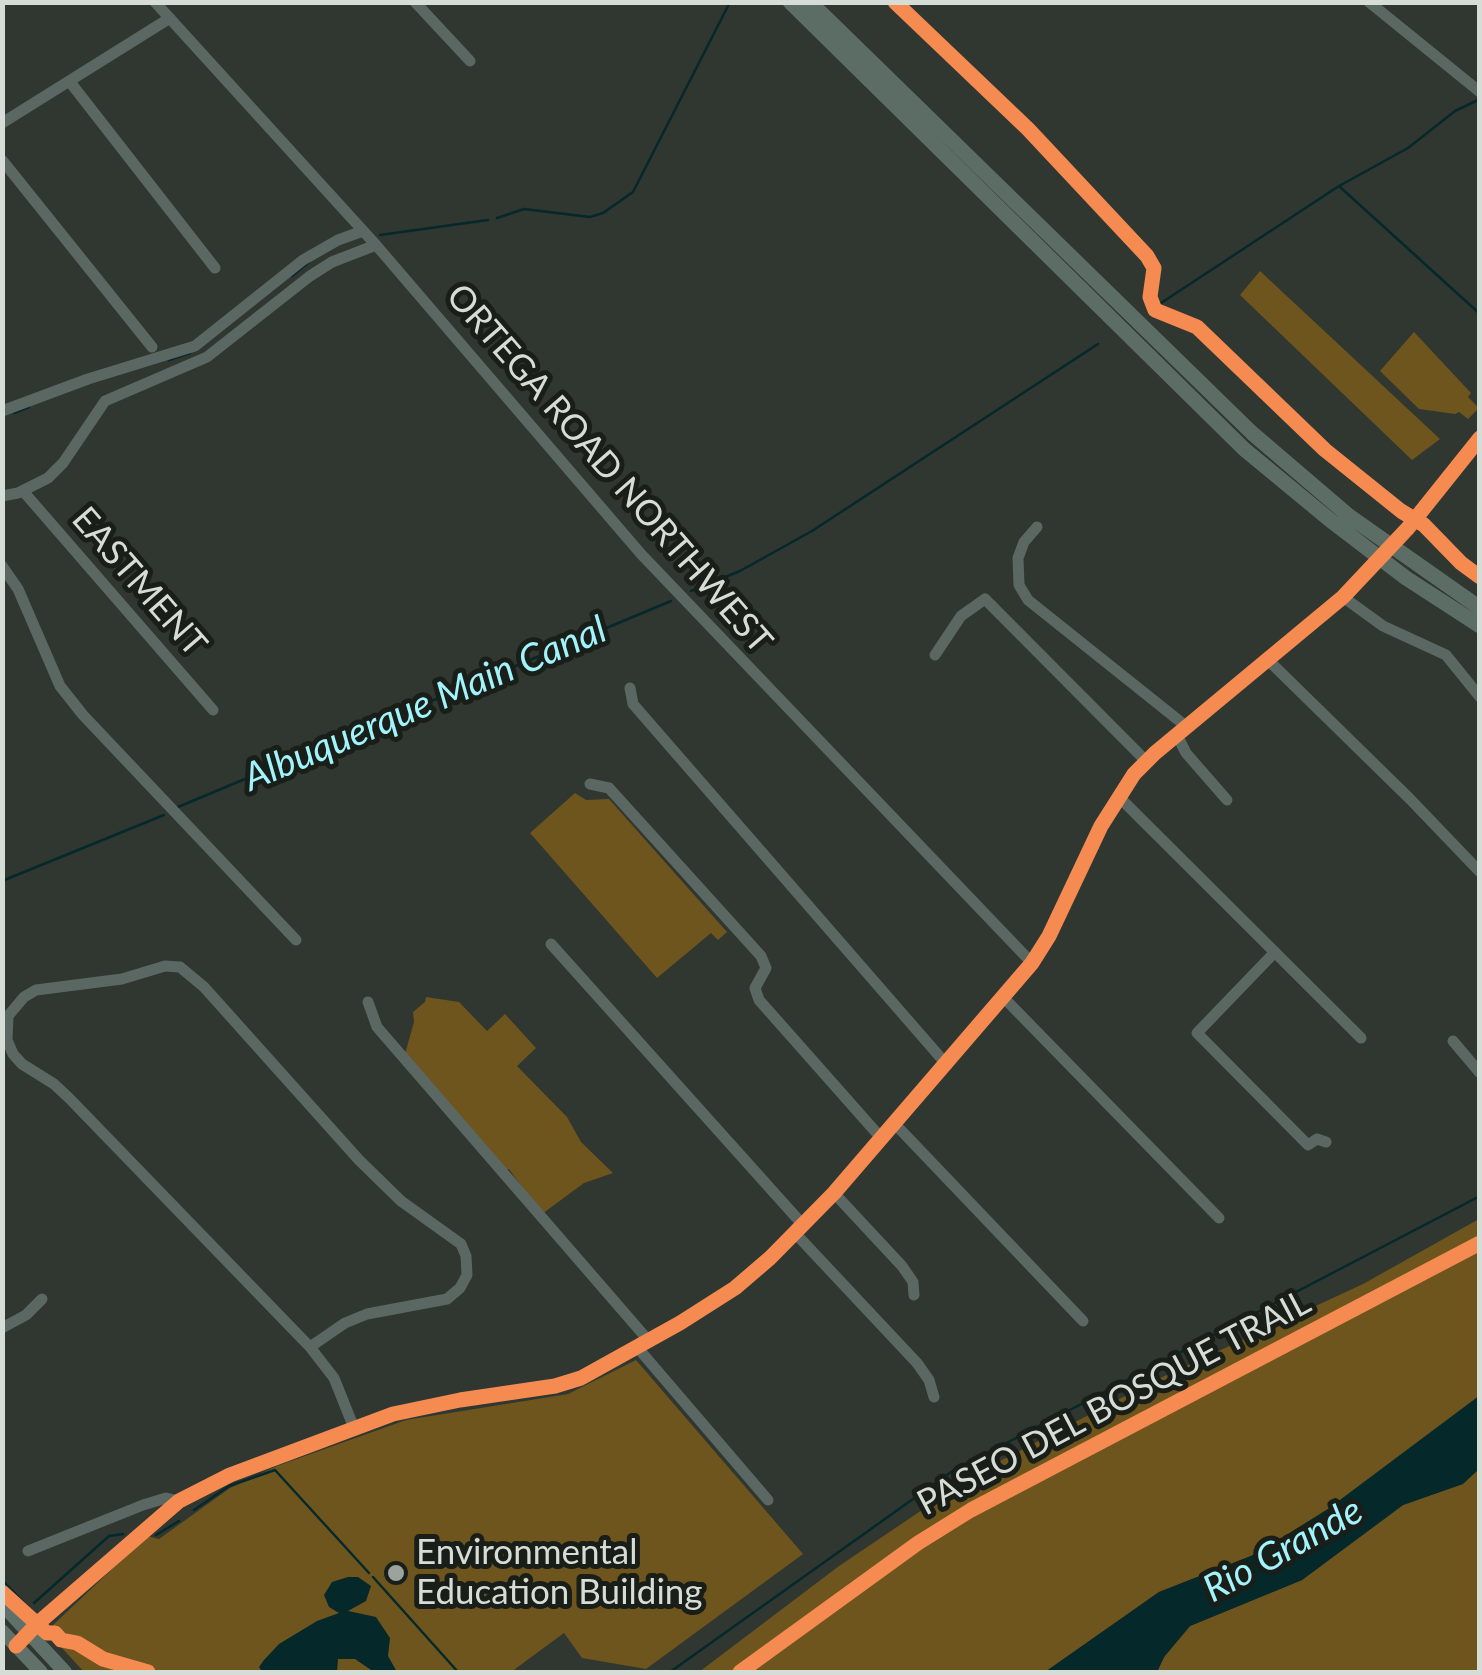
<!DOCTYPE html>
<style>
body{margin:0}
#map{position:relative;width:1482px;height:1675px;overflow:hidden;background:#303630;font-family:Lato,sans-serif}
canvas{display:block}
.frame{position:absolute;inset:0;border:5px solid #d6ddd6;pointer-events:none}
</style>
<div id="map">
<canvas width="1482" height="1675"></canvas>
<div class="frame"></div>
</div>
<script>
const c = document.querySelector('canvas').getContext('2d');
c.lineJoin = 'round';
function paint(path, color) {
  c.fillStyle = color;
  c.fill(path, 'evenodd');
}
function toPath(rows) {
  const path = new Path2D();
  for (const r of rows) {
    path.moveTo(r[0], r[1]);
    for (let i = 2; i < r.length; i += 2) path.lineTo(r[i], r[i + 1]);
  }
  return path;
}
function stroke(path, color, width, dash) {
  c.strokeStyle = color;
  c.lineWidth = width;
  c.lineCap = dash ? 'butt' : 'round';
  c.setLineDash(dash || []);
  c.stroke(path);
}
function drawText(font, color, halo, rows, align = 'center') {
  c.font = font + ' Lato,sans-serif';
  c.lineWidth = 10;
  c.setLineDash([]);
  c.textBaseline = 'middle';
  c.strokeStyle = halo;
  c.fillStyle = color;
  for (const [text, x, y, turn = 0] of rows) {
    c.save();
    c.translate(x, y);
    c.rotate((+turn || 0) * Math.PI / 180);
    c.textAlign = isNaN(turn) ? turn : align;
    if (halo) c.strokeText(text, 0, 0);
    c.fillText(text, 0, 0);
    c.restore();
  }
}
paint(toPath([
 [1260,271,1440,439,1412,460,1240,295],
 [1414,332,1471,393,1468,397,1479,408,1468,419,1459,412,1455,414,1419,409,1380,371],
 [575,793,586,800,609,799,727,932,718,940,711,933,657,978,530,833],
 [426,997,459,1002,487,1031,505,1014,536,1048,517,1066,567,1117,581,1142,613,1173,584,1183,542,1214,509,1169,504,1171,405,1054,414,1022,413,1012,425,1002],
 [1479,1219,1479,1396,1328,1509,1256,1554,1159,1592,1045,1672,699,1672,839,1566,977,1473,1156,1380,1363,1284],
 [636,1360,803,1554,646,1669,582,1658,564,1633,511,1672,84,1672,51,1636,53,1625,147,1536,159,1539,230,1488,277,1466,406,1420,568,1394],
 [1479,1469,1479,1672,1157,1672,1164,1657,1190,1626,1302,1580,1403,1505,1462,1484]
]), '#6e551d');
paint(toPath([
 [1479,1396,1479,1469,1463,1484,1403,1505,1302,1580,1190,1626,1164,1657,1157,1672,1045,1672,1159,1592,1256,1554,1328,1509],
 [348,1577,358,1577,371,1586,366,1601,348,1611,376,1617,390,1638,388,1656,397,1672,374,1672,355,1659,338,1659,337,1672,262,1672,259,1667,264,1660,279,1644,317,1621,339,1613,329,1607,324,1595,332,1582]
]), '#05282b');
stroke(toPath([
 [1340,187,1480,314],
 [497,218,524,209,590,217,603,213,633,192,730,2],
 [380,235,488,220],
 [292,276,309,262],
 [1158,305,1339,186,1408,148,1455,111,1478,100],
 [169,360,190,353],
 [14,413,29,407],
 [691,591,740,571,812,531,1098,344],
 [178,807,671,601],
 [2,881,164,815],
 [194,1510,229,1486,275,1470,369,1573],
 [156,1535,179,1521],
 [373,1577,458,1672],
 [2,1580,28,1607],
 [34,1603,109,1536,123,1534],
 [670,1672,951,1472,1480,1196]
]), '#05282b', 2.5);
stroke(toPath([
 [155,2,376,245,641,554,1032,963],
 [415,2,470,61],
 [1369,2,1480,92],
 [70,82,215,268],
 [2,123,170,18],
 [2,160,152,347],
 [2,411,88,379,195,346,303,260,338,240,363,231],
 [23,491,213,710],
 [2,496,18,493,48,478,63,463,105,401,207,357,310,276,332,262,376,245],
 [1037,527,1024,542,1018,558,1019,585,1028,600,1187,727],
 [2,566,18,589,60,686,83,715,296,940],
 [1343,597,1383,626,1446,655,1480,697],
 [935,655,961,616,985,599,1146,761],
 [1268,660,1410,799,1480,872],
 [630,688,633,704,947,1065],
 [1177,735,1186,753,1227,800],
 [590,784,609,788,761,956,766,968,755,988,759,1000,882,1139],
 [1118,796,1361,1038],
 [551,944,803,1225],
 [1275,952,1197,1033,1308,1145,1317,1139,1326,1142],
 [1004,998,1219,1218],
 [368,1002,377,1027,648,1340],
 [1453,1041,1480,1073],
 [895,1124,1083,1321],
 [834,1193,902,1266,913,1282,914,1295],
 [795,1233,917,1363,929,1380,934,1397],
 [2,1328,26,1315,42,1299],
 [310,1347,345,1323,367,1314,447,1299,460,1288,467,1275,466,1256,461,1244,401,1201,359,1160,204,987,180,967,165,966,122,979,36,990,24,997,8,1016,7,1040,13,1054,22,1064,54,1084,69,1098,310,1347,334,1378,354,1428],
 [637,1347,768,1500],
 [28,1551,143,1505,166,1498,179,1501],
 [16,1646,37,1624,179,1501,230,1475,393,1414,460,1400,555,1386,581,1378,680,1323,735,1288,770,1258,834,1193,1032,963,1049,936,1101,826,1134,774,1155,753,1343,597,1408,528,1480,438]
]), '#5a6763', 11);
stroke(toPath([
 [2,1604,65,1672],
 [2,1631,41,1672]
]), '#60706a', 14);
stroke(toPath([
 [790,2,1244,449,1330,520,1406,578,1480,626],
 [810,2,1252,433,1349,516,1480,608]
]), '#5c6d66', 15);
stroke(toPath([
 [895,2,1028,129,1147,256,1154,268,1150,297,1155,310,1197,327,1325,450,1401,511,1424,525,1461,563,1480,577],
 [2,1592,47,1633,55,1633,61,1640,77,1643,103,1659,148,1672],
 [16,1646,37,1624,179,1501,230,1475,393,1414,460,1400,555,1386,581,1378,680,1323,735,1288,770,1258,834,1193,1032,963,1049,936,1101,826,1134,774,1155,753,1343,597,1408,528,1480,438],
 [740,1672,918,1543,971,1510,1480,1243]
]), '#f68b52', 15);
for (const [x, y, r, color] of [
 [396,1573,10,"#9ca39c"]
]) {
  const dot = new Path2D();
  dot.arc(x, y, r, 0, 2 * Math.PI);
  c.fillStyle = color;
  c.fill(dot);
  stroke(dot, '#1a1e19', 4);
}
drawText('35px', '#d6ddd6', '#1a1e19', [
 ["ORTEGA ROAD NORTHWEST",609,469,49],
 ["EASTMENT",139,582,49],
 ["PASEO DEL BOSQUE TRAIL",1114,1403,-28]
]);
drawText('35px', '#d6ddd6', '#1a1e19', [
 ["Environmental",416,1553],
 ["Education Building",416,1593]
], 'left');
drawText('italic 38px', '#a1f3fc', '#1a1e19', [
 ["Albuquerque Main Canal",425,704,-23],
 ["Rio Grande",1283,1550,-29]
]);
</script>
